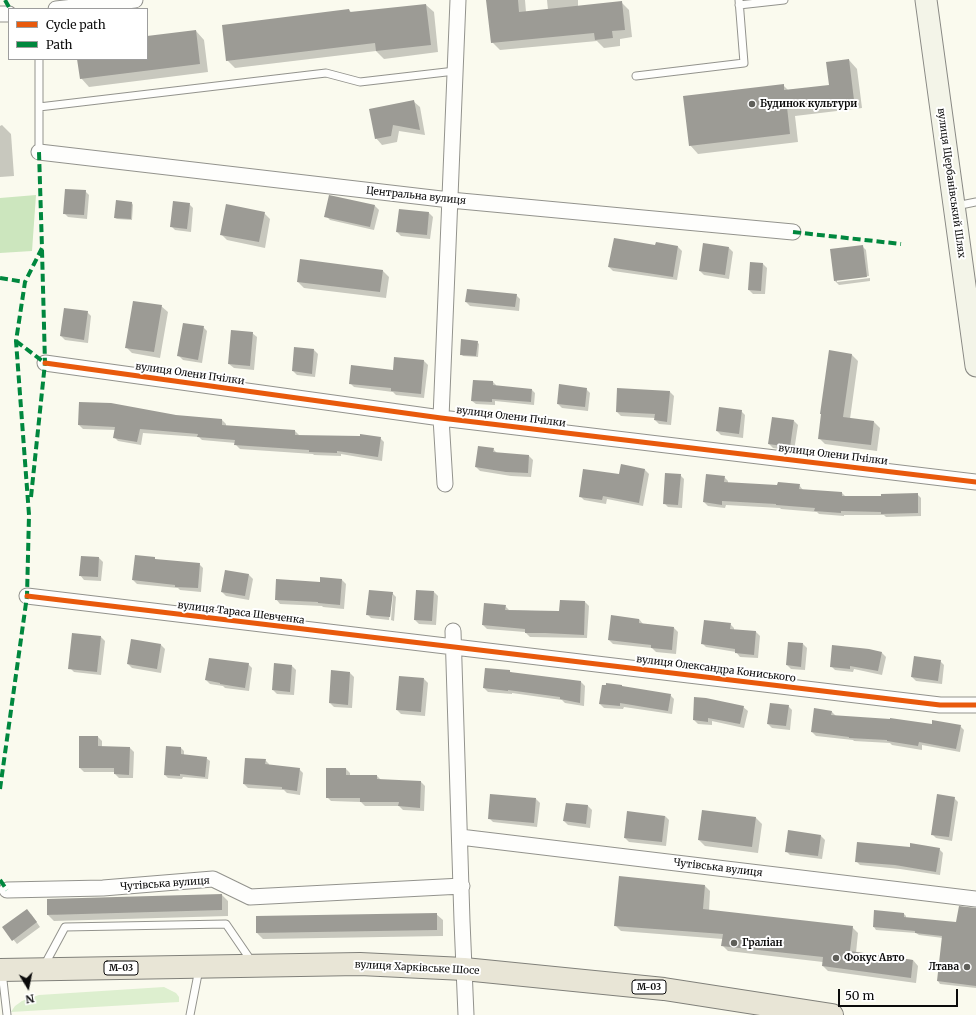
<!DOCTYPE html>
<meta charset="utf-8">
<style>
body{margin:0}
#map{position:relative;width:976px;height:1015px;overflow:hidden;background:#fafaee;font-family:Merriweather,serif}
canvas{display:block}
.legend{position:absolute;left:8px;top:8px;width:140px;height:52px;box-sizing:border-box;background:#fff;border:1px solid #9d9d9d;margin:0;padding:5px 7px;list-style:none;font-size:12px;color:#0b0b0b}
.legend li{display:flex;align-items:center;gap:8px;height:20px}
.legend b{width:20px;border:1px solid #9d9d9d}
.north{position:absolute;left:8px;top:967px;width:40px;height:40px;-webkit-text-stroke:3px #fff;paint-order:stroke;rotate:170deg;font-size:11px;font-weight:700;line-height:16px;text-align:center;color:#0b0b0b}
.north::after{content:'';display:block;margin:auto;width:14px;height:18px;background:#0b0b0b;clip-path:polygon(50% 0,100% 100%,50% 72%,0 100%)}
.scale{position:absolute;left:838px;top:989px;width:120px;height:18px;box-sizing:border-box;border:2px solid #0b0b0b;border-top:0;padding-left:5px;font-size:12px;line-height:14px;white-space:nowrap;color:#0b0b0b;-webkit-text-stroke:3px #fff;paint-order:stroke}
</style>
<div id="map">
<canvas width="976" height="1015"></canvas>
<ul class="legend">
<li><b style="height:5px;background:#e8590c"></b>Cycle path</li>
<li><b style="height:5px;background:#00873e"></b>Path</li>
</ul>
<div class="north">N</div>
<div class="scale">50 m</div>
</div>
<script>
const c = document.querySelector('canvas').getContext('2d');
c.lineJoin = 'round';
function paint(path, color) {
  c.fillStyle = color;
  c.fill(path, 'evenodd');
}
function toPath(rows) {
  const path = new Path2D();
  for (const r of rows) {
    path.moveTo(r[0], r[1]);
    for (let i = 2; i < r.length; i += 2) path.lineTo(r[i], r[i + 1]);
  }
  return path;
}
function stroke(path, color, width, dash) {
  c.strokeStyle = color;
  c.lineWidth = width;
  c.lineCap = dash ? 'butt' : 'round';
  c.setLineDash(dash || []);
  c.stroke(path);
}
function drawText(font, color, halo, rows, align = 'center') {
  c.font = font + ' Merriweather,serif';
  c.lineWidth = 4;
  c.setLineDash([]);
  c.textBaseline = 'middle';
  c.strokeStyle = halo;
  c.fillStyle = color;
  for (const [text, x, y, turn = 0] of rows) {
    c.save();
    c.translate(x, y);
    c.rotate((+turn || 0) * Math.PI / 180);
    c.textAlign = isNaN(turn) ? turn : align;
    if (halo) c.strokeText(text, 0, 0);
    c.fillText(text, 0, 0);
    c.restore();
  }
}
paint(toPath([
 [164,987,176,993,179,997,179,1002,11,1012,15,1006,22,1001,39,995]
]), '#ddefcf');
paint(toPath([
 [36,195,32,251,0,253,0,198]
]), '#cce6be');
paint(toPath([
 [487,0,525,0,526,12,548,10,547,0,578,0,578,7,621,2,629,10,632,37,620,39,620,46,604,48,597,41,500,50,492,42],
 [426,5,434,12,438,52,384,59,376,51,235,68,227,60,349,10,352,13],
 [196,31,204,40,208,72,89,87,81,78,78,59,147,59,147,37],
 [849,60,857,69,862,108,795,116,798,142,698,154,690,145,783,85,788,90,830,86],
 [413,101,420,107,425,135,399,131,397,142,382,145,376,138],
 [2,125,11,134,14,176,0,177,0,126],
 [85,191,89,195,87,219,68,217,64,213],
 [132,203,133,205,132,220,117,219,115,218],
 [189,204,193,208,191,232,175,230,171,226],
 [375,206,379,210,374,230,330,220,326,216],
 [264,213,270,219,265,248,227,240,221,234],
 [429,213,433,217,430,239,401,236,397,232],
 [862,246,866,250,869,276,837,280,837,282,870,278,870,281,839,285,835,281],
 [678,247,682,251,677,280,613,271,609,267],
 [729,248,733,252,729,279,704,275,700,271],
 [751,263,763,264,767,268,765,294,753,294,749,290],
 [382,270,389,277,386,298,304,288,298,282],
 [516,295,520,299,519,311,470,306,466,302],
 [161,306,168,312,160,358,132,353,126,347],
 [87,312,91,316,88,343,65,340,61,336],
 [203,327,207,331,202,363,183,360,179,356],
 [252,333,257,337,254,370,234,368,229,364],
 [477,342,479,344,478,357,463,356,461,354],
 [314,350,318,354,315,377,297,375,293,371],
 [830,351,852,355,858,361,850,419,874,422,880,428,877,451,825,444,819,438],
 [424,361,428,365,424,398,396,395,393,392,354,387,350,383,394,372],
 [493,382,496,385,496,386,532,390,535,393,534,405,495,401,495,405,476,404,472,401],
 [586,389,590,393,588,411,562,408,558,404],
 [618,389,670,392,674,396,671,425,659,424,655,420,655,418,621,416,617,412],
 [741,411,745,415,743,438,721,435,717,431],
 [176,416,222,420,226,424,226,426,295,431,299,435,299,436,380,438,384,442,382,461,341,454,341,456,314,455,313,454,240,449,236,445,236,443,202,440,199,437,143,433,141,445,118,441,114,437,116,430,83,429,79,425],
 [794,421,798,425,794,451,773,448,769,444],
 [493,449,498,454,529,456,533,460,531,477,511,476,480,471,476,467],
 [621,465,645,470,649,474,643,506,607,499,606,504,584,500,580,496,620,475],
 [680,475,684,479,682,508,668,507,664,503],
 [724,477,728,481,728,483,778,486,799,485,803,490,842,493,846,497,882,497,917,494,921,498,921,516,886,517,884,515,844,515,844,516,819,514,817,512,781,509,780,508,726,505,725,508,708,506,704,502],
 [99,558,103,562,101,581,84,580,80,575],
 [154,558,157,561,199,564,203,568,201,592,180,590,178,588,137,584,133,580],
 [226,571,249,575,253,579,249,600,226,596,222,592],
 [342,580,346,584,344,609,323,607,322,606,280,604,276,599,321,583],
 [434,592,438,596,436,625,419,624,415,620],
 [392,593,396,597,394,621,391,620,393,595,391,595,389,620,371,618,367,614],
 [585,602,589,606,587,638,530,637,525,632,487,629,483,625,505,606,509,610,560,612],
 [639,619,643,624,674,628,678,632,676,654,656,652,652,648,613,644,609,640],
 [730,624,734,628,734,631,756,632,760,636,758,658,740,657,736,652,706,647,702,643],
 [101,637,105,641,101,675,74,672,70,668],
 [132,640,161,645,165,649,161,673,132,668,128,664],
 [803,644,807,648,805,670,791,669,787,665],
 [882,653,886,657,882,675,854,669,853,672,835,670,831,666],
 [940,661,944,665,942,684,916,681,912,677],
 [248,664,252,668,249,691,225,688,223,686,210,684,206,680],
 [292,666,296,670,294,695,277,694,273,690],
 [332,671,350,673,354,677,352,708,334,707,330,703],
 [509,671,512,673,581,682,585,686,584,706,565,703,562,700,512,693,512,694,488,692,484,688],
 [424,679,428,683,425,716,401,714,397,710],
 [670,695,674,699,672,714,624,707,623,709,604,708,600,704],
 [788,706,792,710,790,730,772,728,768,724],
 [743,707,748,711,744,728,712,721,712,725,698,724,694,720],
 [831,711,836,716,932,726,960,726,964,730,960,752,922,745,922,750,892,745,890,743,854,741,853,740,816,736,812,732],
 [98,737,102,741,102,747,130,748,134,752,133,778,119,778,115,774,115,772,84,772,80,768],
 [181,748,184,751,184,755,206,758,210,761,208,779,183,777,182,779,168,778,165,775],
 [265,760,269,764,269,765,299,769,303,773,300,795,287,793,284,790,248,788,244,784],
 [346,769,350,773,350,776,377,776,381,780,421,782,425,786,424,811,403,810,399,806,365,806,361,802,331,801,327,797],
 [954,798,958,802,952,841,936,838,932,834],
 [536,799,540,803,537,827,493,822,489,818],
 [566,804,588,806,592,810,590,828,568,825,564,821],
 [665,816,669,820,666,846,629,842,625,838],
 [756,818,762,824,758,853,705,846,699,840],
 [821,836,825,840,822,859,790,855,786,851],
 [911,848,939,849,943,853,940,875,900,869,860,865,856,861],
 [705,886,710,891,709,911,852,927,858,933,856,953,913,960,918,966,916,983,828,971,823,966,823,962,728,951,722,945,723,939,621,931,615,925],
 [222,895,228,901,228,916,54,921,48,915],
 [976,909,976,988,940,984,938,981,943,938,919,935,916,933,876,930,874,927,904,914,906,916,906,918,957,923],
 [31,914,40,927,17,944,3,927],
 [436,914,443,920,443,936,263,939,257,933]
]), '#0003');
paint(toPath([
 [486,0,518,0,519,12,622,1,625,30,612,31,613,38,595,40,594,33,491,43],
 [426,4,431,45,376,51,375,43,226,61,222,25,349,9,350,12],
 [196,30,200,64,80,79,77,59,147,59,147,36],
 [849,59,854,100,787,107,790,134,689,146,683,96,784,84,784,90,829,85,826,62],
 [414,100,420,130,393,125,391,136,375,139,369,109],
 [65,189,86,190,84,215,63,214],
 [329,195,375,205,370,227,324,217],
 [116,200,132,202,131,219,114,218],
 [173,201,190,203,187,229,170,227],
 [226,204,265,212,259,242,220,235],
 [399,209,429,212,427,235,396,232],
 [614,238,655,245,656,242,678,246,673,277,608,267],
 [703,243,729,247,725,275,699,271],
 [863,245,867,277,834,281,830,249],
 [300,259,383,270,380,292,297,282],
 [750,262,763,263,761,291,748,290],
 [467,289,517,294,515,307,465,302],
 [133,301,162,305,154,352,125,348],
 [64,308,88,311,84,340,60,336],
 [183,323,204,326,198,360,177,356],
 [231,330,253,332,250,366,228,364],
 [461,339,478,341,476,356,460,355],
 [294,347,314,349,312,374,292,371],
 [829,350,852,354,843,417,874,421,871,445,818,439,821,414,820,414],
 [394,357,424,360,421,394,391,391,391,388,349,384,351,365,393,370],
 [473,380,493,381,493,385,532,389,531,402,492,399,492,402,471,401],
 [559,384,587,388,585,407,557,404],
 [617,388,670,391,667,422,654,420,655,414,616,412],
 [79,402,111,403,176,415,222,419,222,425,295,430,295,435,360,436,360,434,381,437,378,457,337,451,337,453,309,452,309,450,234,445,235,440,197,437,198,434,140,429,137,442,113,438,115,427,78,425],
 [719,407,742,410,739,434,716,431],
 [772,417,794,420,790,447,768,444],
 [478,446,494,448,493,452,529,455,528,473,506,472,475,467],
 [621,464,645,469,639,503,603,496,602,500,579,497,583,469,619,474],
 [665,473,681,474,678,505,663,504],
 [706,474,725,476,724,482,777,485,778,482,800,484,799,489,842,492,842,496,881,496,881,494,918,493,918,513,881,514,881,512,841,511,841,513,814,511,815,508,776,505,776,504,722,501,722,505,703,502],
 [135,555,155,557,155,559,200,563,198,588,175,587,175,585,132,580],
 [81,556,99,557,98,577,79,576],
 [225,570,249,574,245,596,221,592],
 [320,577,342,579,340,605,318,603,318,602,275,600,276,579,320,582],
 [369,590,393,592,390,617,366,615],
 [416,590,434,591,432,621,414,620],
 [560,600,585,601,584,635,545,633,525,633,525,629,482,625,484,603,506,605,505,610,559,611],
 [611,615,639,619,639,623,674,627,672,650,651,648,651,645,608,640],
 [704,620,731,623,730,629,756,631,754,655,735,653,735,649,701,644],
 [72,633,101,636,97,672,68,669],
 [131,639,161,644,157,669,127,664],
 [788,642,803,643,801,667,786,665],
 [832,645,869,649,882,652,878,671,850,666,850,669,830,667],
 [914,656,941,660,938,681,911,677],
 [209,658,249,663,245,688,220,684,220,683,205,680],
 [274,663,292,665,290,692,272,690],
 [485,668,510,670,510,672,581,681,580,703,560,699,560,697,508,690,508,691,483,688],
 [331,670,350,672,348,705,329,703],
 [399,676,424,678,421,712,396,710],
 [606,683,622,685,622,686,671,694,668,711,620,703,620,706,599,704,602,685,606,685],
 [694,697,706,698,744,706,740,724,708,718,708,722,693,720],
 [770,703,789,705,786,726,767,724],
 [814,708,832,711,831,715,890,719,890,718,932,724,932,720,961,725,956,749,919,742,918,746,887,741,887,740,849,738,849,737,811,732],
 [79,736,98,736,98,746,130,747,129,775,114,774,114,768,79,768],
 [166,746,181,747,181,754,207,757,205,777,180,774,180,776,164,775],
 [245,758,266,759,265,764,300,768,297,791,282,789,282,787,243,784],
 [326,768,346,768,346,775,377,775,377,779,421,781,420,808,398,806,399,802,360,802,360,798,326,798],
 [490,794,536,798,534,823,488,819],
 [937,794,955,797,949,837,931,835],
 [566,803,588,805,586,824,563,821],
 [702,810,756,817,752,847,698,840],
 [627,811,665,816,662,842,624,838],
 [788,830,821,835,818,856,785,852],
 [857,842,910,847,910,843,940,848,936,872,895,865,855,862],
 [619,876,705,885,703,909,853,926,850,951,913,960,911,978,822,966,823,957,721,946,723,934,614,926],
 [222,894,222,910,47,915,47,899],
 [959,906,976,908,976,986,937,981,942,936,915,933,915,931,873,927,874,910,904,913,904,917,956,922],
 [27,909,37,922,12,941,2,927],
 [437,913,437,930,256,933,256,916]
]), '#9c9b95');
const service = toPath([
 [739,5,784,0],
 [39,59,39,152],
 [636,76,744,63,739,0],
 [39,107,326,73,360,82,455,71],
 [956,206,976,202],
 [44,966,65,927,226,924,252,962],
 [2,972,7,1015],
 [190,1015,199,969]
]);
const minor = toPath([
 [56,9,135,0],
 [0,14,9,14],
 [39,152,450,200,793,232],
 [45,363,441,418,976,482],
 [445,484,441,418,458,0],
 [27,596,940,705,976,705],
 [453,631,462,921,466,1015],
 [460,837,976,899],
 [7,890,103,888,213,879,250,897,462,886]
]);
const secondary = toPath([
 [926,0,976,366]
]);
const trunk = toPath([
 [0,970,360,964,464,969,664,989,832,1015]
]);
stroke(service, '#93938d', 9);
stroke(minor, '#93938d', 17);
stroke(secondary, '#898984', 23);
stroke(trunk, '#80807a', 24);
stroke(service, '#fefefc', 7);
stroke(minor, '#fefefc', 15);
stroke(secondary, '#f3f4e8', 21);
stroke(trunk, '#e8e5d6', 22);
stroke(toPath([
 [5,0,10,9],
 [793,232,901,244],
 [0,278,25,282],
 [16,341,45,363],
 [31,497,45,363,42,250],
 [0,789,27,596,29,515,16,341,25,282,42,248,39,152],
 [0,880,7,890]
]), '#00873e', 4, [8, 4]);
stroke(toPath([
 [45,363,441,418,976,482],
 [27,596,940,705,976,705]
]), '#e8590c', 5);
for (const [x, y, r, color] of [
 [752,104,4,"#5f5f5a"],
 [734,943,4,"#5f5f5a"],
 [836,958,4,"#5f5f5a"],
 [967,967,4,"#5f5f5a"]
]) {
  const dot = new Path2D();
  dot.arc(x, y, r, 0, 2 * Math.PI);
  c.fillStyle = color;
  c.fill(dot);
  stroke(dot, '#fff', 1.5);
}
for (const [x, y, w] of [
 [121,968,34],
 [649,987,34]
]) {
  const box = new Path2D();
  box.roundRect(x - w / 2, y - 7, w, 14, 3);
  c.fillStyle = '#fff';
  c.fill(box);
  stroke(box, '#0b0b0b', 1);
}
drawText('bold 9px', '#0b0b0b', null, [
 ["М-03",121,968],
 ["М-03",649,987]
]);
drawText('bold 10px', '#0b0b0b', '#fff', [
 ["Будинок культури",760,104],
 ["Граліан",742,943],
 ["Фокус Авто",844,958],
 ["Лтава",959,967,"right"]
], 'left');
drawText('10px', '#0b0b0b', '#fff', [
 ["вулиця Щербанівський Шлях",951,183,82],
 ["Центральна вулиця",416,196,6],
 ["вулиця Олени Пчілки",190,374,8],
 ["вулиця Олени Пчілки",511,417,7],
 ["вулиця Олени Пчілки",833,455,7],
 ["вулиця Тараса Шевченка",241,613,7],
 ["вулиця Олександра Кониського",716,669,7],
 ["Чутівська вулиця",718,868,7],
 ["Чутівська вулиця",165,884,-4],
 ["вулиця Харківське Шосе",417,968,3]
]);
</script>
